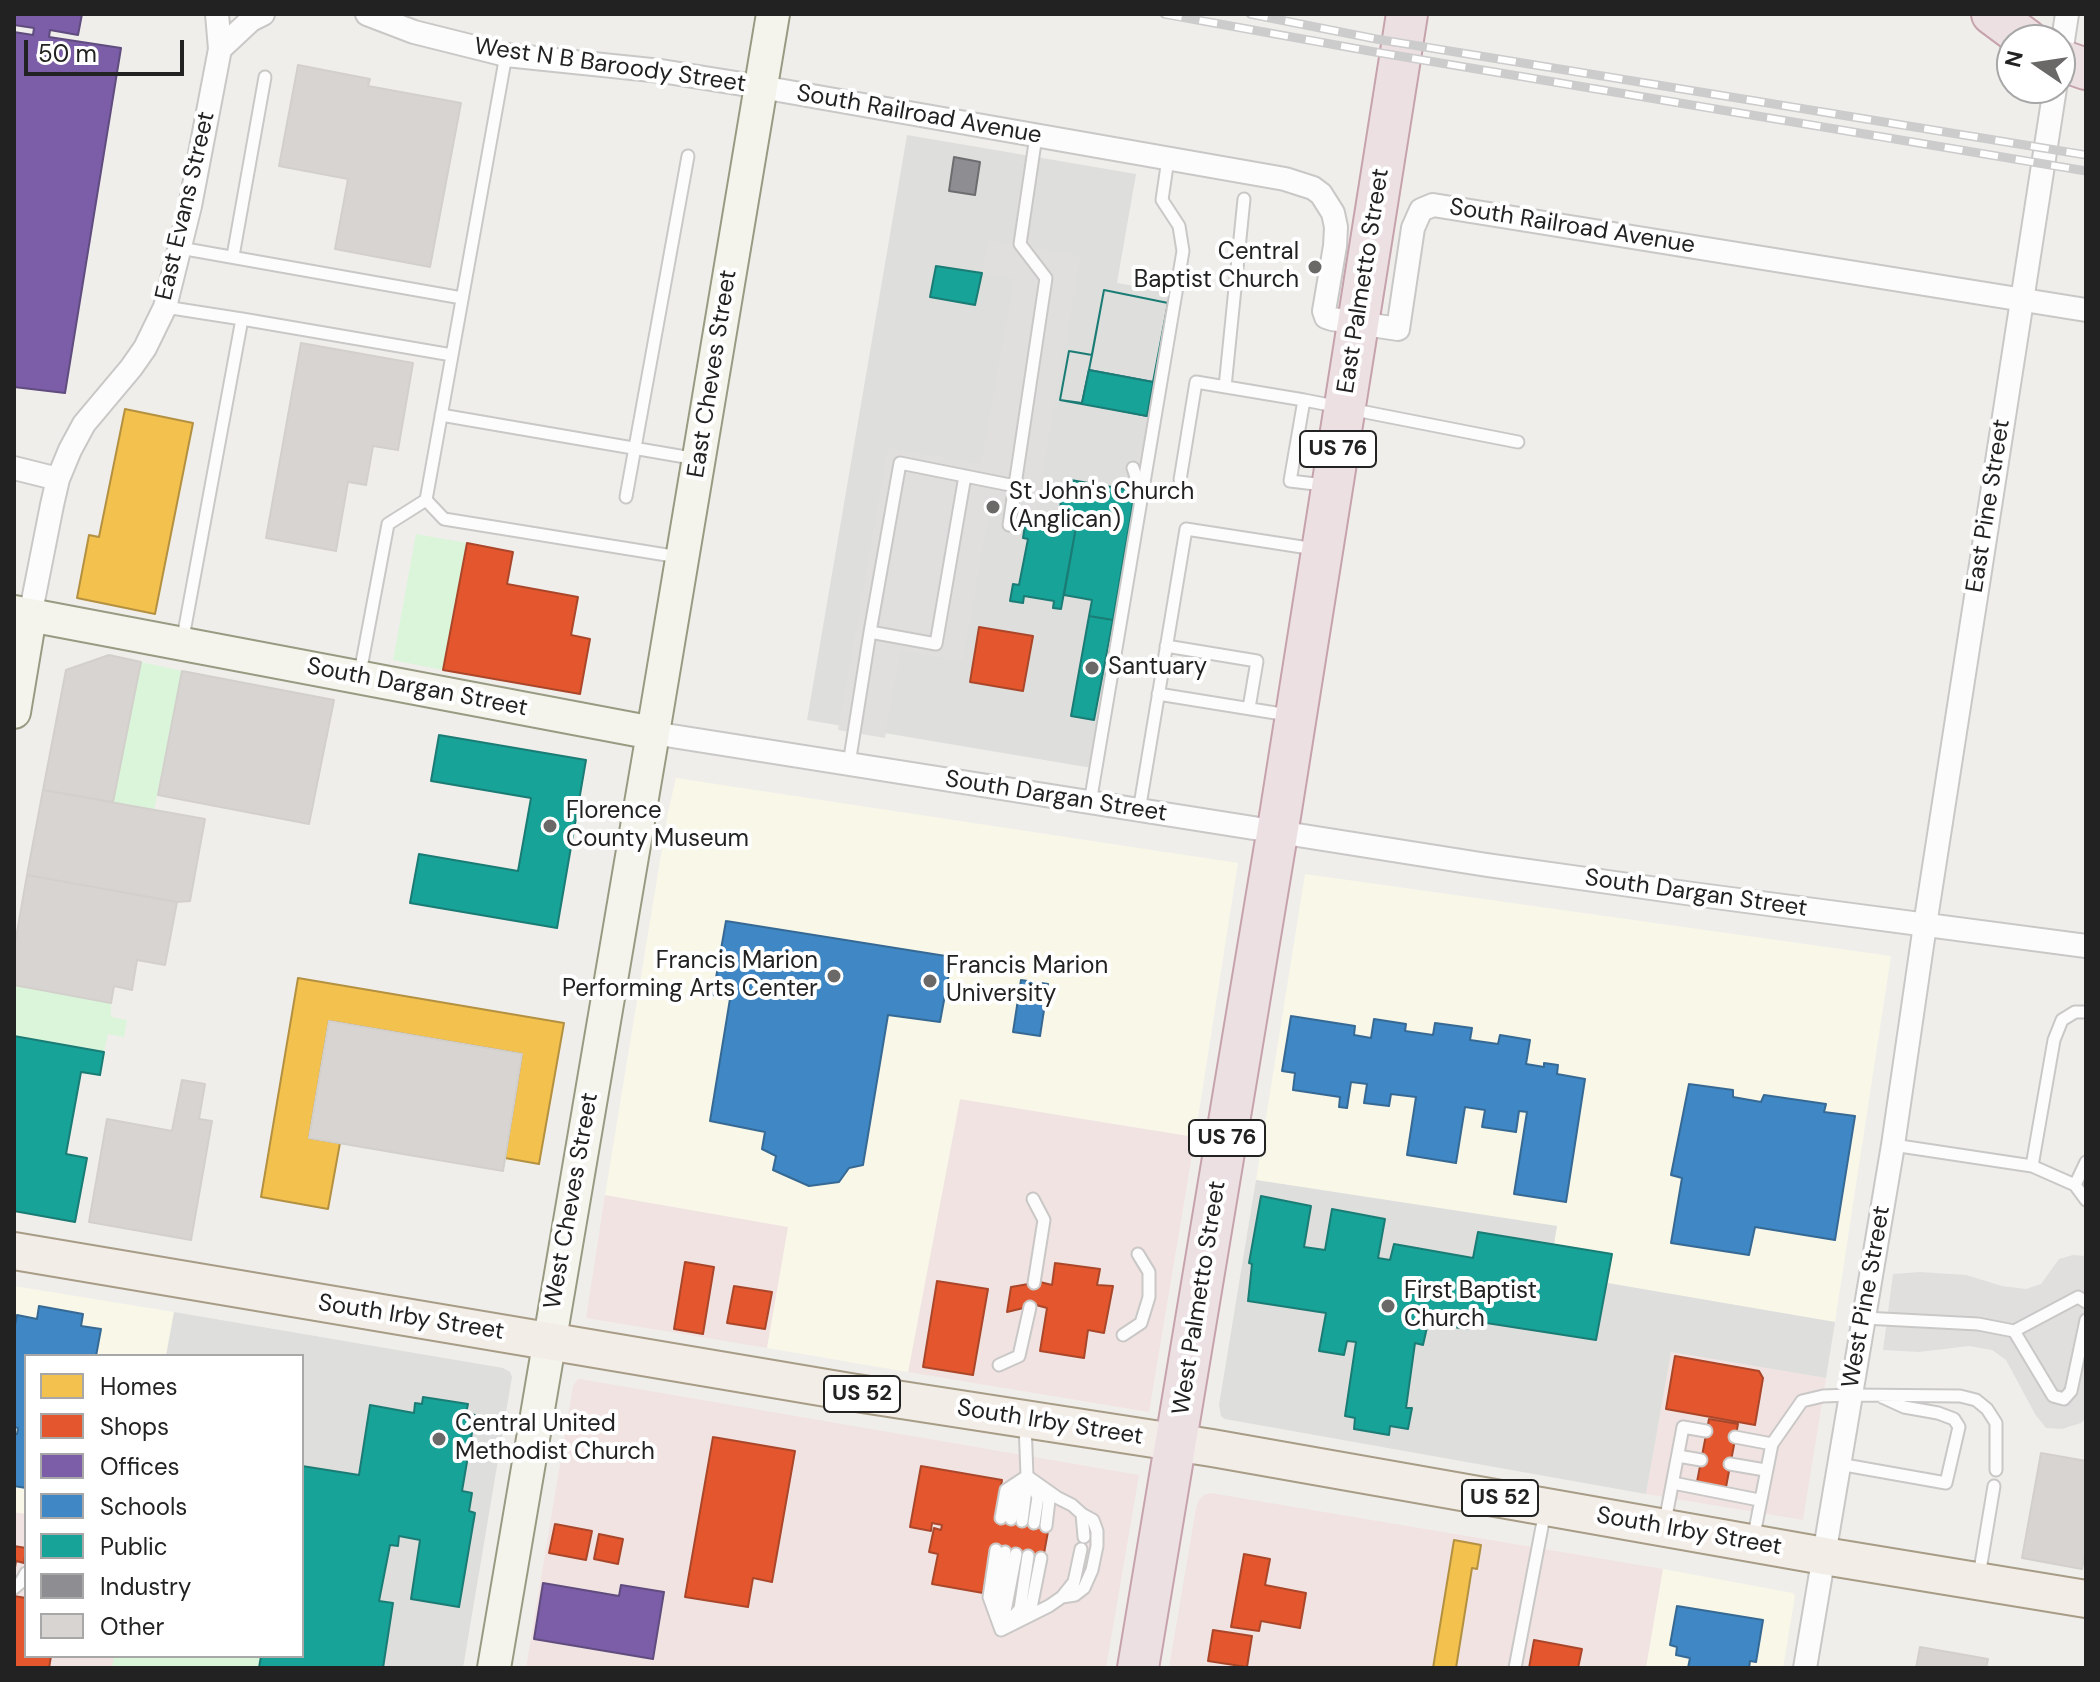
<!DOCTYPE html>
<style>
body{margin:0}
#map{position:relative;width:2100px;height:1682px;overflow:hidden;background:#f0eeeb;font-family:"DM Sans",sans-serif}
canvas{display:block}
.frame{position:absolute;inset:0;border:16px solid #222;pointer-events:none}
.legend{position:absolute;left:24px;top:1354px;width:280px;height:304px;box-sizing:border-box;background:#fff;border:2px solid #a7a7a7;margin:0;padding:10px 14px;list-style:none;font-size:24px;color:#222}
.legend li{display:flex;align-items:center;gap:16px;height:40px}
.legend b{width:40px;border:2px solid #a7a7a7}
.north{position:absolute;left:1996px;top:24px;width:80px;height:80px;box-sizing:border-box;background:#fff;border:2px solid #a7a7a7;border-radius:50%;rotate:283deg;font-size:22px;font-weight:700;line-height:32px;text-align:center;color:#222}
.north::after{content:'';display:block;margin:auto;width:28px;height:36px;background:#6a6968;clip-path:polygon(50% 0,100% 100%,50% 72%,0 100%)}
.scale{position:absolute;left:24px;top:40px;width:160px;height:36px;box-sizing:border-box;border:4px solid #222;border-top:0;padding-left:10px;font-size:24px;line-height:28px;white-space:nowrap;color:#222;-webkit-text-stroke:6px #fff;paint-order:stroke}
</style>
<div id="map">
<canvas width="2100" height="1682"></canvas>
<div class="frame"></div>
<ul class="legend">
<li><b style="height:22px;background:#f2c14e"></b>Homes</li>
<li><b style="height:22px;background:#e4572e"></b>Shops</li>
<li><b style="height:22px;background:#7b5ea7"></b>Offices</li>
<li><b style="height:22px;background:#3f88c5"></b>Schools</li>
<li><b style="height:22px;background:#17a398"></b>Public</li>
<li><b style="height:22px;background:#8d8d92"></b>Industry</li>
<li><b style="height:22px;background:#d7d4d2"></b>Other</li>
</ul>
<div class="north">N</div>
<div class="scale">50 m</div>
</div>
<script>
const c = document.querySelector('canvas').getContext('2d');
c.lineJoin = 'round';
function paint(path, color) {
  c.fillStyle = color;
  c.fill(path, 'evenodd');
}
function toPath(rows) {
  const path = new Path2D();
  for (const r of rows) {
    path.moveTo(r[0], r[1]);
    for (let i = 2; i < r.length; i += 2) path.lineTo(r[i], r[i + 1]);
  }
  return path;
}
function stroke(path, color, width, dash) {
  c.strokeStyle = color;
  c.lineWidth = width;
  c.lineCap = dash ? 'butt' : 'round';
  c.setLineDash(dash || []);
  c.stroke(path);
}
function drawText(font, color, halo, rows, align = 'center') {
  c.font = font + ' "DM Sans",sans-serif';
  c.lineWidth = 8;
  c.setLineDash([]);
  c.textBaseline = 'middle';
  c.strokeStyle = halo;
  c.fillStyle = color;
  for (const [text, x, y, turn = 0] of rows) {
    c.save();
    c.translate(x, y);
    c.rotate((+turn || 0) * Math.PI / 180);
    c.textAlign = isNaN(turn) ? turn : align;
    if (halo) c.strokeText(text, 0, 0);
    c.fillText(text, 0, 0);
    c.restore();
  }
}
paint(toPath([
 [960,1099,1195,1137,1149,1412,908,1372],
 [605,1195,789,1227,767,1348,586,1318],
 [1671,1352,1826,1378,1803,1520,1646,1494],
 [580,1379,1139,1475,1106,1668,526,1668,573,1386,577,1380],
 [1211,1493,1663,1569,1646,1668,1169,1668,1196,1508,1199,1500,1204,1495],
 [14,1512,26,1514,26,1656,114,1656,112,1668,14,1668]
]), '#f1e3e1');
paint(toPath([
 [676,778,1238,863,1195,1137,960,1099,908,1372,767,1348,788,1227,605,1195,668,812],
 [1305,874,1891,956,1835,1322,1549,1273,1557,1226,1256,1180],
 [14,1286,174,1312,166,1356,26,1356,26,1514,14,1512],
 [1663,1569,1793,1593,1795,1596,1783,1668,1646,1668]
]), '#f8f7e8');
paint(toPath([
 [907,135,1136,174,1117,283,1179,294,1098,769,807,720],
 [1256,1180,1557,1226,1549,1273,1835,1322,1826,1378,1671,1352,1646,1494,1225,1419,1221,1416,1219,1405],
 [174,1312,503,1368,510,1372,512,1377,463,1668,112,1668,114,1656,302,1656,302,1356,166,1356]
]), '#dededc');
paint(toPath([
 [416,534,467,543,443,670,393,660],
 [141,662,182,671,154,810,113,802],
 [14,985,111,1003,111,1017,127,1020,124,1037,108,1034,104,1052,14,1036],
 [114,1656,261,1656,259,1668,112,1668]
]), '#daf5da');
paint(toPath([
 [988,240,1081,256,1036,510,991,502,963,661,901,650,885,738,838,730,888,448,981,464,1014,279,982,273],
 [2073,1255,2086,1256,2086,1418,2081,1423,2062,1429,2046,1428,2035,1414,2006,1360,1992,1350,1969,1346,1919,1352,1883,1350,1893,1274,1920,1272,1966,1275,2002,1286,2026,1289,2041,1284,2059,1259]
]), '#e0dfde');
const homes = toPath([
 [125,409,193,423,155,614,77,598,89,535,99,537,125,409],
 [298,978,564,1023,539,1164,505,1158,522,1054,329,1021,309,1138,340,1143,328,1209,261,1197,298,978],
 [1454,1540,1481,1545,1477,1569,1472,1568,1456,1668,1433,1668,1454,1540]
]);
paint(homes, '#f2c14e');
stroke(homes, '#b49141', 2);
const shops = toPath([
 [467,543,513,552,507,584,578,597,571,635,590,639,580,694,443,670,467,543],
 [979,627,1033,636,1023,691,970,682,979,627],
 [685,1262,714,1267,703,1334,674,1329,685,1262],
 [1055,1263,1100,1269,1097,1285,1113,1286,1104,1333,1088,1330,1084,1358,1040,1351,1047,1308,1036,1305,1007,1312,1011,1287,1040,1282,1052,1285,1055,1263],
 [937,1281,988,1289,973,1375,923,1367,937,1281],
 [734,1286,772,1292,765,1329,727,1323,734,1286],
 [1675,1356,1759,1371,1763,1378,1755,1425,1666,1409,1675,1356],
 [1709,1419,1738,1424,1726,1487,1697,1482,1709,1419],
 [713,1437,795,1451,772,1582,753,1578,748,1607,685,1597,713,1437],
 [921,1466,1002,1480,996,1517,1049,1526,1043,1559,990,1549,983,1593,932,1584,938,1554,929,1552,934,1528,941,1530,942,1525,932,1523,931,1531,910,1527,921,1466],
 [555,1524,592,1531,586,1560,549,1553,555,1524],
 [599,1534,623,1539,618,1564,594,1559,599,1534],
 [14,1546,26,1548,24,1563,16,1561,14,1574,14,1546],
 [1244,1554,1270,1559,1265,1585,1306,1593,1300,1628,1261,1621,1259,1631,1231,1627,1244,1554],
 [14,1596,26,1598,26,1656,51,1656,49,1668,14,1668,14,1596],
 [1213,1630,1252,1636,1247,1667,1208,1661,1213,1630],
 [1534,1640,1582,1649,1578,1668,1529,1668,1534,1640]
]);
paint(shops, '#e4572e');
stroke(shops, '#aa472a', 2);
const offices = toPath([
 [14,14,82,14,78,35,50,30,49,37,121,48,65,393,14,387,14,32,33,35,34,28,14,25,14,14],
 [543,1583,619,1596,621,1585,664,1592,653,1659,534,1639,543,1583]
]);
paint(offices, '#7b5ea7');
stroke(offices, '#604c7f', 2);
const schools = toPath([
 [1089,370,1153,382,1147,416,1082,403,1089,370],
 [726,921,952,957,940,1022,888,1015,863,1165,849,1168,839,1182,809,1186,773,1170,776,1156,762,1149,765,1132,710,1121,730,999,713,995,726,921],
 [1021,980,1048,984,1040,1036,1013,1032,1021,980],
 [1291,1016,1355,1026,1354,1035,1371,1038,1374,1019,1406,1024,1405,1031,1433,1035,1435,1023,1472,1028,1470,1040,1498,1044,1500,1035,1530,1040,1526,1064,1544,1067,1544,1063,1558,1065,1557,1074,1585,1079,1566,1202,1514,1194,1527,1112,1519,1111,1516,1132,1482,1127,1485,1110,1465,1107,1456,1163,1407,1155,1416,1097,1391,1094,1389,1106,1364,1103,1367,1084,1351,1082,1347,1108,1339,1107,1340,1097,1293,1090,1295,1073,1282,1071,1291,1016],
 [1689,1084,1733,1090,1733,1097,1761,1102,1764,1095,1826,1104,1824,1112,1855,1116,1835,1240,1755,1227,1749,1255,1671,1243,1682,1178,1671,1175,1689,1084],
 [39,1306,83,1314,81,1326,101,1329,96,1356,26,1356,26,1488,14,1486,14,1434,17,1434,18,1428,14,1427,14,1330,17,1315,37,1319,39,1306],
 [1677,1606,1763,1620,1756,1662,1750,1661,1749,1668,1688,1668,1690,1658,1676,1655,1677,1647,1670,1645,1677,1606]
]);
paint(schools, '#3f88c5');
stroke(schools, '#366994', 2);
const public = toPath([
 [936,266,982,273,975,305,930,297,936,266],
 [1104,290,1168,303,1147,416,1060,400,1069,351,1092,355,1104,290],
 [1104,290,1168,303,1153,382,1089,370,1104,290],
 [1069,351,1092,355,1082,403,1060,400,1069,351],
 [1065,479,1135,491,1113,620,1089,616,1092,600,1064,595,1076,527,1057,524,1065,479],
 [1026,519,1076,527,1061,609,1053,608,1054,601,1024,596,1023,603,1010,601,1013,584,1019,585,1028,539,1023,538,1026,519],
 [1089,616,1113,620,1094,720,1071,716,1089,616],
 [439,735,586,760,557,928,410,903,419,854,518,871,531,798,431,781,439,735],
 [14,1036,104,1052,100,1075,81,1072,66,1154,87,1158,75,1222,14,1211,14,1036],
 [1261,1196,1311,1206,1304,1247,1325,1250,1332,1209,1385,1219,1378,1258,1390,1260,1394,1244,1473,1258,1478,1232,1612,1254,1596,1340,1467,1320,1467,1329,1428,1323,1423,1345,1415,1343,1406,1408,1412,1408,1408,1429,1390,1426,1389,1435,1354,1429,1355,1418,1345,1416,1356,1342,1347,1341,1344,1355,1319,1351,1326,1313,1248,1301,1252,1264,1249,1263,1261,1196],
 [423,1397,468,1404,466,1413,475,1415,462,1491,472,1493,469,1511,475,1513,459,1607,411,1599,420,1540,399,1536,398,1546,390,1545,379,1601,393,1603,383,1668,259,1668,261,1656,302,1656,302,1466,359,1475,370,1405,414,1413,415,1403,422,1404,423,1397]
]);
paint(public, '#17a398');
stroke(public, '#1a7c75', 2);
const industry = toPath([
 [954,157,980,162,975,195,949,191,954,157]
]);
paint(industry, '#8d8d92');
stroke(industry, '#6d6d70', 2);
const building = toPath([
 [298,65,370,79,368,86,461,103,430,267,335,249,348,179,279,166,298,65],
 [301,343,413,363,398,450,373,446,366,485,348,482,336,551,266,538,301,343],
 [109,655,141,662,113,802,43,790,66,670,109,655],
 [182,671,334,700,309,824,158,795,182,671],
 [43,790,205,819,190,901,177,902,27,875,43,790],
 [27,875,177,902,165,965,137,960,132,990,114,986,111,1003,14,985,14,949,27,875],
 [329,1021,522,1054,503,1171,309,1138,329,1021],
 [182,1080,205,1084,199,1119,212,1121,191,1240,89,1222,107,1119,172,1131,182,1080],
 [2041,1453,2086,1461,2086,1548,2082,1569,2022,1558,2041,1453],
 [1920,1647,1988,1659,1986,1668,1916,1668,1920,1647]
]);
paint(building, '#d7d4d2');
stroke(building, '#d3d0cc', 2);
const lane = toPath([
 [180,248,462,298],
 [233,256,265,77],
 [165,307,242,319,182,643],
 [242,319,452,355],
 [1225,387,1244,199],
 [441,415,697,459],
 [1133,468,1142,494],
 [1180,480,1196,382,1304,400],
 [1324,485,1290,481,1304,400,1518,442],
 [626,497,688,156],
 [426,500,444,519,679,557],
 [1009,525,1046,278,1020,244,1036,136],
 [870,632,936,644,965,476],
 [1166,646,1257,661,1249,708],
 [360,673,388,524,426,500,506,55],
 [1158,694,1288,715],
 [849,764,870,632,900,463,1015,486],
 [1090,803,1183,251,1179,226,1162,200,1168,159],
 [1139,811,1186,529,1315,549],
 [1893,1145,2032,1166,2075,1185,2086,1200],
 [2032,1166,2054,1040,2062,1020,2075,1012,2086,1012],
 [2075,1185,2086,1162],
 [1033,1199,1044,1220,1034,1283],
 [1864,1318,1978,1324,2014,1331,2078,1297,2086,1302],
 [2014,1331,2053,1396,2064,1399,2071,1391,2086,1320],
 [1123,1335,1141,1323,1149,1297,1149,1272,1138,1254],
 [999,1365,1019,1356,1030,1307],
 [1025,1423,1027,1476,1058,1498,1072,1505,1082,1514,1084,1537],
 [1735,1437,1772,1444],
 [1678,1456,1701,1460],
 [1730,1464,1765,1470],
 [1839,1464,1946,1483,1959,1427,1954,1419,1938,1413,1904,1407,1882,1397],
 [1673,1483,1759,1500],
 [1033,1487,1038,1497,1034,1523],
 [1041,1491,1049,1500,1046,1526],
 [1001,1518,1006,1490,1027,1476],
 [1011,1519,1015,1498,1025,1480],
 [1022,1521,1027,1481],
 [1665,1522,1683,1427,1706,1431],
 [1753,1540,1772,1444,1802,1401,1823,1396,1850,1395,1960,1396,1976,1400,1987,1409,1996,1423,1996,1470],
 [996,1550,989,1597,1001,1630],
 [1979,1576,1994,1486],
 [14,1588,21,1582,26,1573],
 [1062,1597,1075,1595,1084,1588,1092,1570,1097,1546,1097,1531,1093,1520,1082,1514],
 [1024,1613,1031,1608,1041,1558],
 [999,1614,997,1600,1005,1552],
 [1012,1618,1020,1609,1028,1556],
 [1003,1622,1016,1554],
 [1001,1630,1049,1606,1062,1597,1074,1582,1081,1549],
 [1515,1668,1545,1511]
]);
const street = toPath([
 [367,14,414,32,506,55,661,71,761,87,1285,179,1313,188,1321,194,1333,213,1336,227,1335,246,1324,311,1326,317,1332,319,1398,329,1413,228,1421,210,1433,205,2086,310],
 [220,49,251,20,263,14],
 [2060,60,2067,14],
 [14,468,58,479],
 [30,616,52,505,58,479,70,450,84,424,131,368,145,348,165,307,190,206,220,49,217,14],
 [653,733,1487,865,1693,894,2086,946],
 [1805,1668,1893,1145,1925,925,2055,88]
]);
const secondary = toPath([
 [14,612,653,733],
 [14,712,30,616],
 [494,1668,653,733,773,14]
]);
const primary = toPath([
 [14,1251,850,1392,1212,1448,1824,1556,2086,1599]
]);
const highway = toPath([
 [1992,14,2027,40],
 [2060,60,2086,69],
 [1138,1668,1281,810,1407,14]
]);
stroke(lane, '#c9c8c7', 15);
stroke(street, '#c9c8c7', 26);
stroke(secondary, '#999a82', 36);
stroke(primary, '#a79c86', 40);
stroke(highway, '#c5a2ac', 44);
stroke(lane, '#fdfcfc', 11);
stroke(street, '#fdfcfc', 22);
stroke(secondary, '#f4f4ed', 32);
stroke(primary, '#f3ede7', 36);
stroke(highway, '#ece0e2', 40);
const rail = toPath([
 [1164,14,1375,52,2086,171],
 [1250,14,1376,39,2086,155]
]);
stroke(rail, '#ccc', 9);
stroke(rail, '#fff', 6, [18]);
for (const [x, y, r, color] of [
 [1315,267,8,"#6a6968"],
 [993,507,8,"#6a6968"],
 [1092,668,8,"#6a6968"],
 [550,826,8,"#6a6968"],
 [834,976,8,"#6a6968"],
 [930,981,8,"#6a6968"],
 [1388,1306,8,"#6a6968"],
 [439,1439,8,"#6a6968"]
]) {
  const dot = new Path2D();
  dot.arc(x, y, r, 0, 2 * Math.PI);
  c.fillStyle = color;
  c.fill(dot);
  stroke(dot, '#fff', 3);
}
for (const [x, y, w] of [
 [1338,449,76],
 [1227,1138,76],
 [862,1394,76],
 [1500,1498,76]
]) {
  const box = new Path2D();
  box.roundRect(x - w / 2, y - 18, w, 36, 6);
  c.fillStyle = '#fff';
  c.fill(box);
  stroke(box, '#222', 2);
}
drawText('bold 22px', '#222', null, [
 ["US 76",1338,449],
 ["US 76",1227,1138],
 ["US 52",862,1394],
 ["US 52",1500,1498]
]);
drawText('24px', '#222', '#fff', [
 ["West N B Baroody Street",610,66,8],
 ["South Railroad Avenue",919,115,10],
 ["East Evans Street",186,206,-77],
 ["South Railroad Avenue",1572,227,9],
 ["East Palmetto Street",1364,281,-81],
 ["East Cheves Street",713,374,-81],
 ["East Pine Street",1989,506,-81],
 ["South Dargan Street",417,688,11],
 ["South Dargan Street",1056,797,9],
 ["South Dargan Street",1696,894,8],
 ["West Cheves Street",572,1201,-80],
 ["West Pine Street",1867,1297,-80],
 ["West Palmetto Street",1200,1298,-81],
 ["South Irby Street",411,1318,9],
 ["South Irby Street",1050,1423,9],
 ["South Irby Street",1689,1532,10]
]);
drawText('24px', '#222', '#fff', [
 ["Central",1299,253,"right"],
 ["Baptist Church",1299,281,"right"],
 ["St John's Church",1009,493],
 ["(Anglican)",1009,521],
 ["Santuary",1108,668],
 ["Florence",566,812],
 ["County Museum",566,840],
 ["Francis Marion",818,962,"right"],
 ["Performing Arts Center",818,990,"right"],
 ["Francis Marion",946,967],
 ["University",946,995],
 ["First Baptist",1404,1292],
 ["Church",1404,1320],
 ["Central United",455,1425],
 ["Methodist Church",455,1453]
], 'left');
</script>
